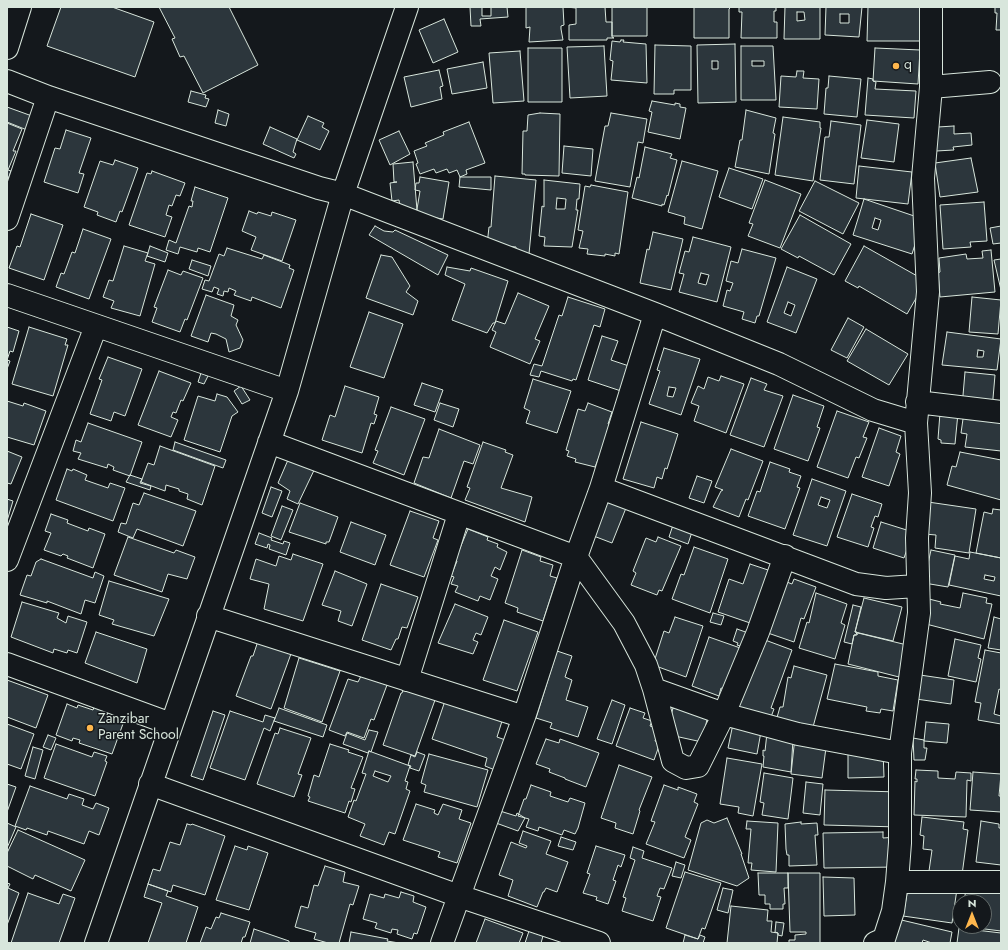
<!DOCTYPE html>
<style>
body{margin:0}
#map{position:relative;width:1008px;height:950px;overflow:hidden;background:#14181c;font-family:Jost,sans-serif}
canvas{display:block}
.frame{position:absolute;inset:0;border:8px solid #d8e6dc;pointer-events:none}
.north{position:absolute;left:952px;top:894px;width:40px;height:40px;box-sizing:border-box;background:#14181c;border:1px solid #626a69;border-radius:50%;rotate:0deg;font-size:11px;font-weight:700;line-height:16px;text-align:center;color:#d8e6dc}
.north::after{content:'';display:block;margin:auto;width:14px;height:18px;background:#ffb74d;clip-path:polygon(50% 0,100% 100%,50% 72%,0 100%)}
</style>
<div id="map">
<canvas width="1008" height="950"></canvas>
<div class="frame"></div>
<div class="north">N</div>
</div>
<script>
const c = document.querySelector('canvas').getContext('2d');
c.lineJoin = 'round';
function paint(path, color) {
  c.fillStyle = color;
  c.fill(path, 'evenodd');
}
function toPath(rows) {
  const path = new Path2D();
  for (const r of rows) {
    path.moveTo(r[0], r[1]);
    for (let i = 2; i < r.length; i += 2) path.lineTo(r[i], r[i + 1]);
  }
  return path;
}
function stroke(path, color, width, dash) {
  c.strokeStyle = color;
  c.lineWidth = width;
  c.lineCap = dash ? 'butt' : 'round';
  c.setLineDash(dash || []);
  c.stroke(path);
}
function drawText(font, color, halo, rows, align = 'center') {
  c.font = font + ' Jost,sans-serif';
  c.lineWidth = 3;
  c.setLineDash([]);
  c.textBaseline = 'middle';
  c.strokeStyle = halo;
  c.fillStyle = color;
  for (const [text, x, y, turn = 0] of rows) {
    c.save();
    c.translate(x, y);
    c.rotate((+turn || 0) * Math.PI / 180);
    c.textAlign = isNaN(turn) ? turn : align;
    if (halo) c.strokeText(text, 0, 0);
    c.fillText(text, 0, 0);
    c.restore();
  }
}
const building = toPath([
 [61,7,112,7,154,22,135,77,47,46,61,7],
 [159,7,229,7,258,65,203,93,184,56,180,57,172,39,175,38,159,7],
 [470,7,482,7,482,16,491,16,491,7,507,7,508,17,480,19,481,26,471,26,470,7],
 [526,7,563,7,564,25,561,26,561,29,563,40,529,42,530,27,526,28,526,7],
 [566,7,605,7,606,22,612,22,612,37,614,38,607,38,607,40,569,40,569,25,576,24,576,8,566,7],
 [612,7,647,7,647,36,612,36,612,7],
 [694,7,731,7,729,9,729,38,694,38,694,7],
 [739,7,776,7,776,11,774,11,774,22,777,22,777,38,741,38,742,12,739,12,739,7],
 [785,7,820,7,820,39,784,39,785,7],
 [797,12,804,12,805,20,797,21,797,12],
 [826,7,862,7,859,37,825,35,826,7],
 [840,14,849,14,849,23,840,23,840,14],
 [868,7,923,7,926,41,867,41,868,7],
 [995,7,1001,7,1001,30,996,30,997,13,995,13,995,7],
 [444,19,458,52,433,63,419,30,444,19],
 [621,40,624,40,623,42,646,44,647,83,611,80,613,61,610,60,612,41,620,42,621,40],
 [735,44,736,102,698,103,697,45,735,44],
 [712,61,718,61,718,69,712,69,712,61],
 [655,45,691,46,691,90,674,90,674,94,654,94,655,45],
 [604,46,607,96,570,98,567,47,604,46],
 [741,46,773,46,776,100,741,100,741,46],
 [752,61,764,61,764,66,752,66,752,61],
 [528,48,562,48,562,102,528,102,528,48],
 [875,48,920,50,918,84,873,81,875,48],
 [520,51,524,101,493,103,489,53,520,51],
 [483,62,487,88,452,94,447,69,483,62],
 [439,70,443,86,440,87,442,99,411,107,404,77,439,70],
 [797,71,804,71,803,78,819,79,817,109,779,107,781,76,796,77,797,71],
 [829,76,861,79,857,117,824,114,826,88,828,88,829,76],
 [868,78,873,79,873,81,876,82,875,89,916,91,914,118,865,115,868,78],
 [191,91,206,95,205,98,209,99,206,107,188,102,191,91],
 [652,101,675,105,675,103,680,104,680,107,686,108,680,139,648,132,652,112,649,111,652,101],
 [7,107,32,116,27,130,7,122,7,107],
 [218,110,229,114,226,126,215,123,218,110],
 [746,110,776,118,773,133,775,134,773,148,769,174,735,167,740,140,742,140,746,110],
 [540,113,560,114,559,176,525,175,525,174,522,174,523,131,527,131,528,115,540,113],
 [611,113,647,119,643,143,638,142,630,187,595,181,605,126,608,126,611,113],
 [308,116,324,123,322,127,329,131,320,150,297,140,308,116],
 [783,117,820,122,820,128,821,128,813,181,775,175,783,117],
 [867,120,899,124,894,162,861,158,867,120],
 [831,121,861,125,854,184,820,180,825,137,829,137,831,121],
 [469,122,485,163,466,170,467,174,460,177,457,170,449,173,447,169,436,173,434,169,420,174,416,164,418,163,414,151,427,146,425,143,444,135,443,132,469,122],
 [7,123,22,129,13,151,16,151,8,170,11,171,7,182,7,123],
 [954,126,954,134,971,133,972,145,953,147,954,150,936,151,935,134,938,134,938,127,954,126],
 [270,127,297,139,293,152,296,154,294,158,263,144,270,127],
 [66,130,91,138,79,173,84,174,78,193,44,182,55,148,60,149,66,130],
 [399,131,410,154,390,165,379,140,399,131],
 [564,146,593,149,591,176,562,173,564,146],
 [645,147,672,154,670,158,677,160,668,196,667,195,664,205,662,204,662,206,632,198,637,177,639,178,645,147],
 [971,158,978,192,940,197,935,163,971,158],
 [115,160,138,168,122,212,120,211,116,222,97,215,98,212,84,207,100,161,113,165,115,160],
 [682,161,718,171,702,229,684,224,685,217,668,212,682,161],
 [413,162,417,210,407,211,401,215,399,200,392,201,390,183,397,182,394,182,393,164,413,162],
 [859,166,912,172,908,204,856,198,859,166],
 [729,168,763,179,752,209,719,197,729,168],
 [152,171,185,183,180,196,176,195,172,206,169,205,166,215,172,217,165,237,129,225,147,173,151,174,152,171],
 [495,176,536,180,529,254,516,253,516,247,487,245,489,227,491,227,495,176],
 [420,177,449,182,443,219,416,215,420,191,415,190,416,183,419,183,420,177],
 [460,177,491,177,491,190,459,187,460,177],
 [544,180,580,184,579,199,577,199,576,210,578,210,572,247,544,246,545,237,539,236,542,206,544,207,544,180],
 [557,198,566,199,565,209,556,209,557,198],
 [765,180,801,194,780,248,748,236,753,224,749,223,765,180],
 [815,181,859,203,843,234,799,211,815,181],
 [591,185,628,192,619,254,615,253,615,256,605,254,605,256,587,254,588,249,579,248,583,231,578,230,585,186,590,187,591,185],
 [195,187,228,198,210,252,198,248,197,252,180,247,178,254,166,250,169,240,176,243,189,206,192,207,193,201,191,201,195,187],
 [864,199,923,219,912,254,853,235,864,199],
 [875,218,881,220,878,230,872,228,875,218],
 [984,202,987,241,970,242,971,247,943,249,940,205,984,202],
 [249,211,257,214,258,212,271,216,272,212,296,220,282,261,251,250,256,237,242,231,249,211],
 [31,214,63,225,44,280,9,268,17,246,20,247,31,214],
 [800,215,851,244,834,275,799,256,798,258,781,249,800,215],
 [375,226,384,231,393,232,395,230,448,255,438,275,369,235,375,226],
 [1001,226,1001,243,993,244,990,228,1001,226],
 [83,229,111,239,89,299,56,287,61,273,64,274,72,252,75,253,83,229],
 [653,232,683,239,671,290,640,283,647,249,649,250,653,232],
 [693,237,731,247,717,302,679,292,684,274,679,273,685,251,689,252,693,237],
 [701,273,709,275,706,285,698,283,701,273],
 [124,246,148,253,145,261,155,264,140,316,111,308,114,301,103,297,109,280,113,281,124,246],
 [150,246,168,253,165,262,147,256,150,246],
 [864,246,926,281,907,314,859,286,858,288,845,281,864,246],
 [227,248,262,259,264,255,290,265,289,268,294,270,281,308,252,297,251,301,234,295,236,291,229,288,228,292,224,291,223,296,217,294,219,289,214,287,212,292,202,289,205,280,209,281,219,254,224,256,227,248],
 [742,249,776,258,759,316,757,316,755,323,742,319,744,312,723,306,727,290,730,291,733,283,726,281,731,261,738,263,742,249],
 [991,250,995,292,940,297,938,273,940,272,939,258,966,254,967,259,983,258,982,251,991,250],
 [381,255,392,257,410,286,406,292,418,301,413,315,366,298,381,255],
 [1001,259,1001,290,994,260,1001,259],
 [192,260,211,266,208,276,189,269,192,260],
 [447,267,470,271,471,268,508,281,495,323,493,323,487,333,452,320,465,284,445,275,447,267],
 [787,267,817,279,796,333,767,322,787,267],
 [788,302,795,305,791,316,784,313,788,302],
 [168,270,181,275,183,271,203,278,187,320,185,319,180,332,152,322,157,308,154,307,168,270],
 [518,293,549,306,535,339,540,341,530,364,490,347,496,332,492,330,496,321,505,324,518,293],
 [206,295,234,305,231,316,238,320,236,325,243,340,240,348,229,352,226,339,216,334,211,333,208,342,191,336,206,295],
 [568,297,605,309,600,327,594,325,576,380,573,379,572,381,541,371,539,377,530,375,534,364,542,366,559,315,562,316,568,297],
 [972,297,1001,300,998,334,969,332,972,297],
 [369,312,403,324,384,378,350,367,369,312],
 [848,318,864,327,847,358,831,350,848,318],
 [7,327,19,331,13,352,10,351,7,360,10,361,7,369,7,327],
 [29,327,67,339,65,345,68,345,53,396,12,384,29,327],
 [866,329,908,354,889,385,847,361,866,329],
 [947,332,1001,339,997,370,942,365,947,332],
 [978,350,984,351,983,357,977,357,978,350],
 [602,336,618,341,611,360,629,366,621,391,588,380,602,336],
 [664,348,700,359,681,415,649,404,660,371,657,370,664,348],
 [669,387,676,388,673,397,667,396,669,387],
 [108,357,142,369,125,416,114,412,111,421,90,414,102,380,99,379,108,357],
 [159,371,191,383,183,401,181,400,176,413,173,412,171,417,178,420,171,437,138,425,159,371],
 [965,372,995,375,992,410,962,407,965,372],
 [201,373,208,376,204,384,198,382,201,373],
 [721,376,744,384,726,433,694,421,699,406,691,403,698,386,704,389,708,377,719,381,721,376],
 [751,378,767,384,764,390,783,396,764,447,730,435,751,378],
 [533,379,571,391,557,433,526,423,530,411,524,408,533,379],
 [422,383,443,390,435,412,414,405,422,383],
 [241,386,250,400,242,404,234,391,241,386],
 [345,386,379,397,374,414,377,415,374,424,371,423,362,453,322,440,330,415,335,417,345,386],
 [217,394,227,397,238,412,232,416,220,452,184,440,198,396,215,401,217,394],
 [793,395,824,406,817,427,820,428,808,461,774,449,793,395],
 [7,401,23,406,24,403,46,411,34,445,7,437,7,401],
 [440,403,459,409,453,427,434,420,440,403],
 [588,403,612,412,608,424,612,425,595,467,575,462,576,459,567,456,569,451,566,450,578,409,585,411,588,403],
 [391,407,425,419,404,475,373,463,378,451,375,450,391,407],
 [837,411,869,422,863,437,867,438,859,458,856,457,848,478,817,467,837,411],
 [964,412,1001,415,1001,451,965,447,967,434,961,433,964,412],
 [940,413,958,413,955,444,941,443,941,440,938,439,940,413],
 [641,422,678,434,667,469,665,468,662,479,657,477,654,488,623,479,641,422],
 [88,423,142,442,130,476,113,470,114,467,108,464,107,468,78,459,81,453,73,451,76,440,81,442,88,423],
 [879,428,901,436,896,452,900,454,889,486,862,477,879,428],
 [439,429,480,445,473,464,464,461,451,498,414,483,423,457,429,458,439,429],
 [175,442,226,460,223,468,173,450,175,442],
 [483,442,506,450,505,452,513,455,501,488,532,497,525,522,465,500,470,488,467,487,483,442],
 [160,446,215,466,202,505,187,499,188,494,179,491,179,489,166,485,165,491,141,482,148,463,154,465,160,446],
 [731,449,763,461,748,500,746,499,739,517,713,507,721,491,723,490,715,487,731,449],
 [7,451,22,457,11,484,7,483,7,451],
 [960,452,1001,460,1001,500,947,485,952,466,956,467,960,452],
 [291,453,317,464,298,504,287,499,290,491,278,483,291,453],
 [770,462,790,469,789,472,801,476,797,487,800,488,785,529,748,516,757,491,760,492,770,462],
 [67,469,72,471,73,469,87,475,85,480,108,488,110,483,125,488,113,521,56,500,67,469],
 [130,475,142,479,140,483,151,486,150,490,126,482,130,475],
 [697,476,712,481,704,503,689,498,697,476],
 [812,479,846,491,827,546,793,535,812,479],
 [821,497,830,500,827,508,818,505,821,497],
 [271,487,282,491,272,517,262,513,271,487],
 [144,493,196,511,183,546,137,529,133,538,118,532,121,523,126,524,133,503,139,505,144,493],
 [852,494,882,504,878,517,875,516,871,527,874,528,868,547,837,537,852,494],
 [7,499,13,501,7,521,7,499],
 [606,500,626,508,612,543,591,535,606,500],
 [928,502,976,509,969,553,935,548,936,535,924,534,928,502],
 [300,503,338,517,329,542,326,542,326,544,289,532,300,503],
 [282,506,293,510,281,540,271,536,282,506],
 [993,509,1001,510,1001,558,976,553,984,512,992,514,993,509],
 [410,511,439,521,433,538,438,540,424,577,390,565,410,511],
 [51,514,68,520,67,523,88,531,89,528,105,534,93,568,67,558,68,556,63,554,61,556,44,550,51,533,45,531,51,514],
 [351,522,386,535,375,565,340,552,351,522],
 [881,522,913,532,904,558,873,548,881,522],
 [673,525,692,532,688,544,669,537,673,525],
 [468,529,488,537,487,540,498,544,497,547,507,552,500,570,495,567,491,576,498,579,490,600,480,596,478,601,455,592,458,586,451,584,454,577,451,576,457,561,455,560,468,529],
 [259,533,272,538,271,540,283,544,284,541,290,543,286,555,269,549,270,545,268,544,267,548,255,544,259,533],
 [128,537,174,553,176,550,195,557,187,579,168,574,162,592,114,575,128,537],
 [658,537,681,546,662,591,659,590,657,595,631,585,636,573,633,571,646,538,656,542,658,537],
 [694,547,728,559,710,613,672,599,681,574,684,575,694,547],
 [522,550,541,557,540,561,553,565,550,576,557,578,543,621,517,612,518,608,505,603,522,550],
 [931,550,955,555,948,587,924,583,931,550],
 [970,552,1001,558,1001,596,949,585,955,556,969,559,970,552],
 [985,575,995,577,994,581,984,579,985,575],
 [293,554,323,564,303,621,264,609,269,584,250,579,256,559,276,566,279,556,291,560,293,554],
 [41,559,93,578,95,572,104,576,95,603,85,600,81,614,47,601,47,603,20,595,27,575,31,576,36,562,41,559],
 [750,564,774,572,756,625,718,612,729,579,743,584,750,564],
 [335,571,367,584,352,626,338,621,341,611,322,605,335,571],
 [779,579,792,584,794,579,816,587,804,619,801,618,794,642,762,631,779,579],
 [109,581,169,599,154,636,112,624,114,620,99,615,109,581],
 [381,584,418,597,407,628,402,627,398,639,396,639,391,650,362,640,381,584],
 [816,593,847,604,841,623,845,625,835,659,799,648,807,622,809,623,816,593],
 [963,593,987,598,986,603,992,604,984,639,926,624,929,599,941,602,940,604,960,608,963,593],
 [864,598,902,607,893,641,855,632,864,598],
 [22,602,59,613,57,618,66,623,68,616,87,622,77,653,68,650,67,653,54,649,53,653,11,637,22,602],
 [455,604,488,617,481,635,476,633,473,640,478,642,473,654,438,643,455,604],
 [853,605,861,607,855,632,857,632,856,635,854,635,852,644,844,642,853,605],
 [713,613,724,616,721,625,710,622,713,613],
 [675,617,703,626,686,677,653,665,664,631,669,633,675,617],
 [994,617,1001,619,1001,650,988,648,994,617],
 [504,620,538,632,517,691,483,680,504,620],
 [737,629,754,635,750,649,737,645,738,643,733,641,737,629],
 [96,632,147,649,137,683,85,663,96,632],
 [858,633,907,645,899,677,848,664,854,635,857,635,858,633],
 [709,637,743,649,728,690,721,688,719,696,692,686,709,637],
 [757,637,792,650,771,708,774,709,768,725,734,712,757,637],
 [955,639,981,645,978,658,981,659,976,682,948,676,955,639],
 [258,641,292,651,271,709,236,696,251,656,253,656,258,641],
 [985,650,1001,653,1001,690,999,689,994,714,1001,716,1001,724,978,720,981,703,975,702,985,650],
 [557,651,572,656,565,677,572,680,566,700,588,707,578,737,550,728,552,723,536,718,557,651],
 [299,658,340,671,322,722,284,708,299,658],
 [835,664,878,672,878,676,898,680,893,711,881,709,880,713,866,711,867,707,827,699,835,664],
 [794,666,827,675,813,727,776,721,780,707,783,707,788,677,791,678,794,666],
 [920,675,954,680,951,704,916,699,920,675],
 [361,676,387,685,374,720,371,719,364,738,347,732,345,736,329,730,348,679,358,682,361,676],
 [7,680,48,695,36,728,7,717,7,680],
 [404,688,435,700,415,756,383,745,401,693,402,693,404,688],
 [447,695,503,718,497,737,511,742,500,772,485,766,487,758,432,739,447,695],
 [612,700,625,705,612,744,597,739,612,700],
 [67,704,77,708,78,705,93,710,94,707,108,711,107,715,124,721,112,754,79,743,80,740,73,738,72,741,56,735,67,704],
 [279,708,327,725,323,737,274,721,279,708],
 [630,708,645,713,643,718,652,721,650,726,659,729,655,741,660,743,654,760,616,746,630,708],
 [673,708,708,715,702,742,670,735,669,723,673,708],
 [213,711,225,715,203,780,191,776,213,711],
 [230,711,263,722,265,715,275,718,270,731,264,728,245,780,210,768,230,711],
 [734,719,762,726,757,754,728,748,734,719],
 [926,722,949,724,947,743,924,741,926,722],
 [7,724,34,734,21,769,7,764,7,724],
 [280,728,311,738,298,774,302,775,294,797,257,784,275,733,278,734,280,728],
 [369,730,378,732,371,752,369,751,368,753,343,744,347,733,365,740,369,730],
 [767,733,793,739,791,772,763,767,764,756,763,756,763,750,765,751,767,733],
 [48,735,56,738,51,750,43,747,48,735],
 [795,737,827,740,822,778,791,774,795,737],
 [913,738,924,740,924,748,927,748,925,760,914,760,913,738],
 [546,739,559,743,560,739,599,753,586,787,565,779,565,778,549,772,550,769,536,764,546,739],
 [56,744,92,757,94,752,107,756,105,761,107,762,95,796,44,778,56,744],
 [330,744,349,750,348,752,363,757,351,788,355,789,351,802,349,801,345,813,308,801,310,797,308,796,314,775,319,777,330,744],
 [33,747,43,750,35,779,25,776,33,747],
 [369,751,410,766,405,781,408,782,406,789,410,791,395,834,389,832,384,845,360,836,365,824,348,817,354,800,356,801,366,774,362,773,369,751],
 [375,771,391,776,388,782,373,776,375,771],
 [848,751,883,751,884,777,848,778,848,751],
 [417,752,425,755,419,771,410,768,411,766,408,765,411,755,415,757,417,752],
 [429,754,488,770,477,807,424,792,426,785,421,783,429,754],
 [727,758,762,764,753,816,738,813,739,807,720,804,727,758],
 [619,765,652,777,639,810,640,811,633,834,615,828,616,823,601,818,619,765],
 [916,770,938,771,938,778,955,779,956,772,971,773,971,781,967,780,966,817,914,815,915,781,917,782,917,779,915,779,916,770],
 [973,772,1001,774,999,796,1001,796,1001,812,970,810,973,772],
 [764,773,793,778,788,819,762,815,764,803,760,802,764,773],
 [806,782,823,784,820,815,803,813,806,782],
 [7,784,16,787,7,812,7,784],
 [531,785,551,792,550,796,568,802,570,798,585,803,578,828,575,834,564,830,562,835,539,827,538,831,526,827,529,819,518,816,524,799,526,799,531,785],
 [664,785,678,790,678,787,697,794,694,802,698,804,685,837,691,840,684,858,646,844,655,822,651,821,664,785],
 [30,786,67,799,69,794,84,799,82,805,93,809,96,803,109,808,99,835,89,831,84,844,48,831,47,835,27,828,26,830,15,826,30,786],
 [825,790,900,792,899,827,824,825,825,790],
 [416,804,435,810,434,813,438,815,443,804,462,810,459,819,471,823,457,863,438,857,440,852,403,840,416,804],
 [500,811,516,816,517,813,525,818,518,831,496,823,500,811],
 [922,817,964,822,963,829,968,830,962,875,929,871,932,850,923,849,924,836,920,835,922,817],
 [727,818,742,854,741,854,749,878,737,886,688,870,701,823,707,820,714,823,727,818],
 [747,821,778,823,776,872,751,870,752,863,748,863,751,829,746,829,747,821],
 [981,821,999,824,999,828,1001,828,1001,865,976,862,981,821],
 [801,822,801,824,817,823,818,835,815,835,817,865,789,866,789,855,787,855,786,849,785,824,801,822],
 [7,823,16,827,7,848,7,823],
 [187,824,191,825,192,824,225,836,205,895,173,885,171,892,148,884,153,869,160,871,170,842,180,845,187,824],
 [18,830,85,860,71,891,35,875,33,879,7,866,7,853,18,830],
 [523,831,551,841,546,854,568,862,557,892,546,888,544,892,543,892,537,907,508,896,513,880,499,875,511,842,526,848,527,846,519,843,523,831],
 [883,832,883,838,897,837,898,867,824,868,823,833,883,832],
 [561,837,576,842,573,850,558,846,561,837],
 [235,846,247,850,248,846,268,853,249,910,216,900,235,846],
 [596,846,625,855,621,867,618,865,613,880,616,881,608,904,596,900,597,897,583,893,590,874,587,873,596,846],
 [633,847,644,851,642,858,672,868,664,889,660,888,657,896,661,897,653,921,622,911,626,898,623,897,635,860,630,858,633,847],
 [676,862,685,865,681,878,672,876,676,862],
 [325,866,345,872,343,882,359,886,353,905,350,904,339,943,328,943,314,939,316,933,295,927,301,906,308,908,314,885,318,886,325,866],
 [685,872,721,883,705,929,702,928,698,939,666,928,685,872],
 [758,873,788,873,788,888,784,888,785,904,783,904,783,909,770,909,770,904,765,904,765,895,759,895,758,873],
 [788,873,820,873,820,943,789,943,789,940,795,940,795,935,806,934,806,932,790,932,788,873],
 [823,877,854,878,855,915,824,916,823,877],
 [7,883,10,884,8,888,19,893,7,925,7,883],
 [148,884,168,891,166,896,198,907,186,943,148,943,162,903,144,897,148,884],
 [723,888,733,890,728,913,717,910,723,888],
 [908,888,957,889,952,923,903,916,908,888],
 [966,889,1001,893,1001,931,961,926,984,926,984,902,964,902,966,889],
 [401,892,414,896,413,902,426,907,417,934,414,933,412,939,397,934,398,930,392,929,391,933,375,928,377,923,363,919,370,894,384,898,385,894,399,898,401,892],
 [28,893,59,904,63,894,75,898,59,943,11,943,28,893],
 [731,906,768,910,767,921,772,921,771,932,778,933,777,943,727,943,731,906],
 [221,913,250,922,245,937,243,937,241,943,200,943,206,927,211,929,216,917,219,918,221,913],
 [893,918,952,932,950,943,932,943,923,940,922,943,894,943,896,935,893,918],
 [485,919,523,933,519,943,476,943,485,919],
 [776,922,784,923,782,936,778,935,778,933,775,932,776,922],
 [959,928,1001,933,1001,943,957,943,959,928],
 [254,929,289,941,289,943,250,943,254,929],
 [529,931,543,936,541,943,525,943,529,931],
 [351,932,388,939,387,941,399,943,349,943,351,932],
 [685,935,698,939,700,935,705,937,703,943,683,943,685,935]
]);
paint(building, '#2c363c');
stroke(building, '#d8e6dc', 1);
const minor = toPath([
 [7,48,20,7],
 [7,81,48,97,319,188,343,194,655,314,779,364,873,410,916,423],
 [931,87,990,82],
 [7,219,48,97],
 [7,295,287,391],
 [917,402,1001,412],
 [269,442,576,557,624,623,646,665,654,689,724,714,798,734,900,753],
 [601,488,856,584,886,588,917,586],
 [7,560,96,326],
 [208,616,524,717],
 [7,664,171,724],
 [407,680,459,514],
 [654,689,673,761,686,768,698,766,724,714,758,632,785,556],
 [150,784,459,896,599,943],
 [897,882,1001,882],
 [96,943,287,391,343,194,407,7],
 [442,943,524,717,576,557,601,488,655,314],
 [875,943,884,939,893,911,897,882,900,843,900,753,919,613,917,538,920,493,916,423,928,292,923,178,931,87,931,7]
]);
stroke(minor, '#d8e6dc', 24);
stroke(minor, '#14181c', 22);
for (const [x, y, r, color] of [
 [896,66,4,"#ffb74d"],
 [90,728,4,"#ffb74d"]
]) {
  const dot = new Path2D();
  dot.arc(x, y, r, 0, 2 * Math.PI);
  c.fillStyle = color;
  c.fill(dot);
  stroke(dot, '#14181c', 1.5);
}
drawText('14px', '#d8e6dc', '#14181c', [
 ["q",904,66],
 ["Zanzibar",98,720],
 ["Parent School",98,736]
], 'left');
</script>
